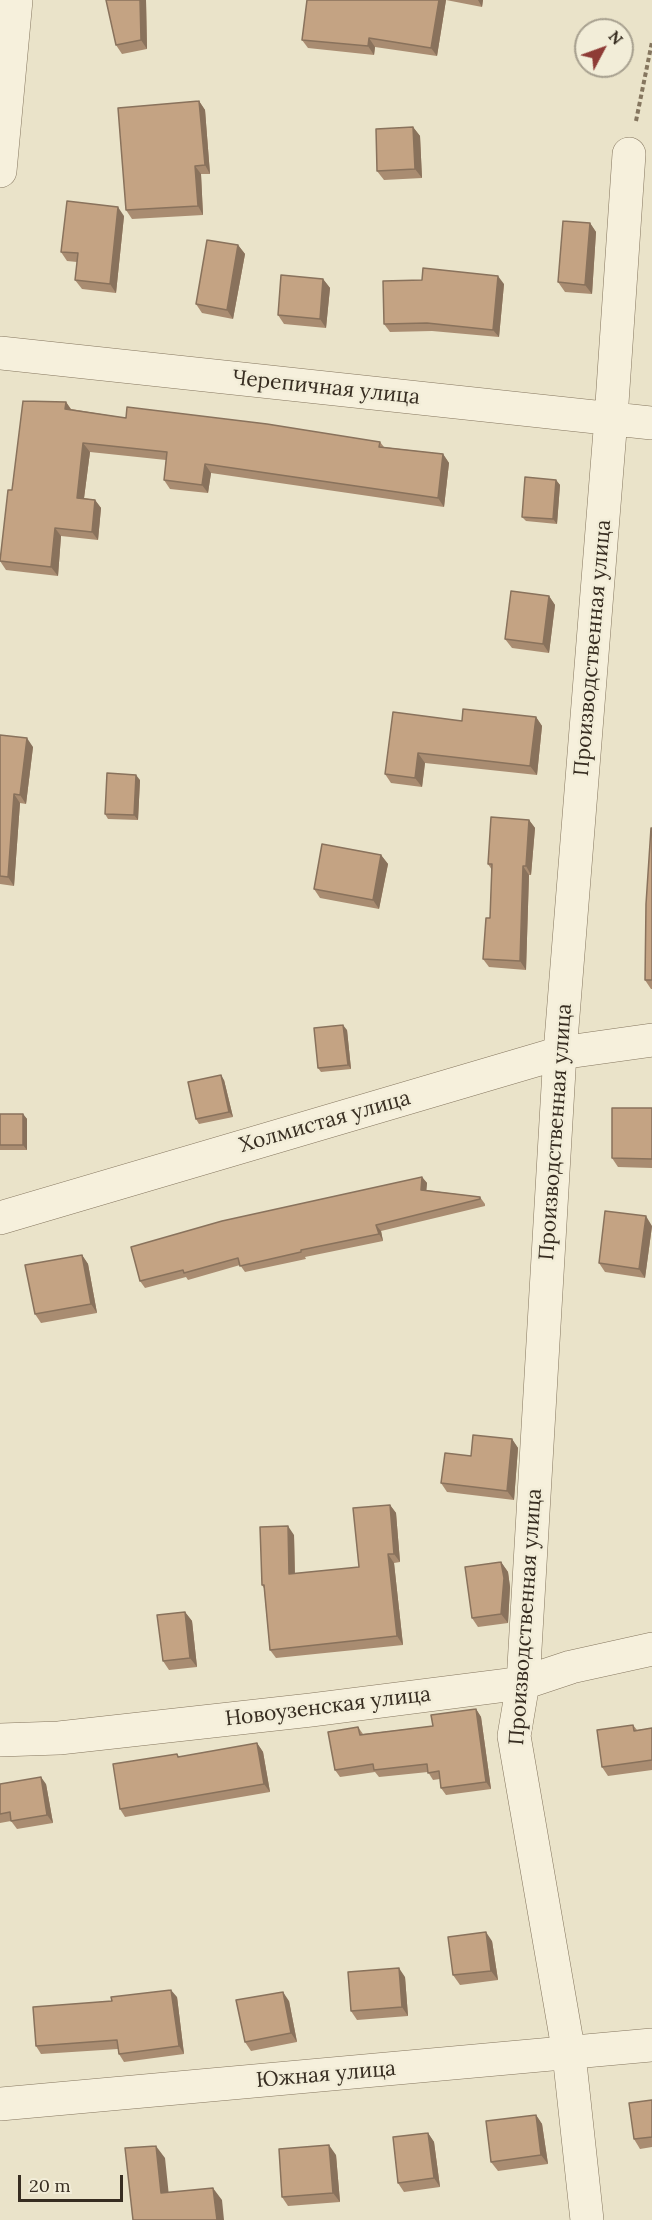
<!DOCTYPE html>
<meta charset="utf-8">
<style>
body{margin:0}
#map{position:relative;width:652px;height:2220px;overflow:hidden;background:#eae3c9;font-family:Lora,serif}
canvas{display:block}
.north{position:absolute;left:574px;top:18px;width:60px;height:60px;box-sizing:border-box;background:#f2edd8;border:2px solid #a7a08f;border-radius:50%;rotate:49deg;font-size:16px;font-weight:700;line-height:24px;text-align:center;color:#372d21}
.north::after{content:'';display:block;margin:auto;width:21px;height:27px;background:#8e3b36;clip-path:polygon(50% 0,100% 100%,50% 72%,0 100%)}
.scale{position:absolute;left:18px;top:2175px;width:105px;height:27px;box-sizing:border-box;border:3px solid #372d21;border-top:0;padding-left:8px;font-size:18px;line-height:21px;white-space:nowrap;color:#372d21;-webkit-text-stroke:4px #f2edd8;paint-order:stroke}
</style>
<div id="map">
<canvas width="652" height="2220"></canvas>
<div class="north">N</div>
<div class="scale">20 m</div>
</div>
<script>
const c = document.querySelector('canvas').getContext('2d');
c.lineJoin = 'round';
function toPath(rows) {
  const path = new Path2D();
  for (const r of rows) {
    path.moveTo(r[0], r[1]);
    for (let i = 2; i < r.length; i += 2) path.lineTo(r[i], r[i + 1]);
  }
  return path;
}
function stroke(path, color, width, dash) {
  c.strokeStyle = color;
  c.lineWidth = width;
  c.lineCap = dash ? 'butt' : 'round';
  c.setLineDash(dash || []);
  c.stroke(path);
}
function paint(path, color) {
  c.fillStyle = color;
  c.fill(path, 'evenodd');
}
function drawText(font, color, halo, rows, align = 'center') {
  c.font = font + ' Lora,serif';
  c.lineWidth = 5;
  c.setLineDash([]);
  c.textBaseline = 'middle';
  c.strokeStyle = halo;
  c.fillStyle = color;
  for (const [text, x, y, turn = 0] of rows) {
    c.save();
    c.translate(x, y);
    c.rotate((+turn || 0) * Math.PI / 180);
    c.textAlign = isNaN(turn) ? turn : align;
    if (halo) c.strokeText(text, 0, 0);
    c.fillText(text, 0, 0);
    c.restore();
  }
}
const minor = toPath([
 [0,171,16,0],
 [0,353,652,423],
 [0,1218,560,1053,652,1040],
 [0,1740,59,1738,311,1710,523,1683,571,1667,652,1649],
 [0,2104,652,2045],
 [587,2220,569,2054,514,1736,523,1683,560,1053,611,418,629,154]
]);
stroke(minor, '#85765f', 34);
stroke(toPath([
 [636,121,652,42]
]), '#85765f', 4, [4.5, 3]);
stroke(minor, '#f6f0dc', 33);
paint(toPath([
 [146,0,147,49,122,54,116,45],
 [307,0,483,0,482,7,446,0,437,56,375,47,374,55,308,48,302,40],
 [199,101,205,110,210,174,201,174,203,215,132,219,126,210],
 [413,127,420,136,422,178,384,180,377,171],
 [124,216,116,293,82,289,75,280,77,262,67,261,61,252],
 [590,223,596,232,592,294,565,292,558,282],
 [238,245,245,254,233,319,202,313,196,304],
 [323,279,330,288,326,328,284,324,278,315],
 [504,284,499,337,432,331,390,332,384,324],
 [66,402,71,409,126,418,380,442,384,447,443,454,449,463,444,507,211,473,208,493,170,489,164,480,166,460,90,452,84,498,95,500,101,508,98,540,61,536,58,576,6,570,0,561,12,490],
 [556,480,560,485,557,524,526,521,522,517],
 [549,596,555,605,549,653,512,648,505,639],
 [536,717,542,726,537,775,425,763,422,787,391,783,385,774,462,721],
 [0,735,33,747,26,804,20,803,14,886,0,884],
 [140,780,138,820,108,819,105,814],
 [529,820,535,828,531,875,529,875,526,970,489,967,483,959,490,918,492,870,488,864],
 [652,828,652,989,651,989,645,980],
 [381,855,388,864,379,909,320,898,314,889],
 [347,1030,351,1069,321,1072,318,1068],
 [224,1080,233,1117,199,1124,196,1119],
 [652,1108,652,1168,618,1167,612,1158],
 [0,1114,23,1114,27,1119,27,1150,0,1150],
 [422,1177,427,1183,426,1190,480,1197,485,1204,485,1206,381,1231,383,1241,305,1257,306,1259,245,1272,240,1265,188,1280,186,1277,145,1288,140,1281],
 [652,1226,645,1278,605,1272,599,1263],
 [82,1255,88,1264,97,1313,41,1323,35,1314],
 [512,1439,518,1448,514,1500,447,1492,441,1483,471,1456],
 [390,1505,396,1513,400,1562,394,1563,403,1645,276,1658,270,1650,264,1588,262,1585,294,1535,295,1574,359,1567],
 [501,1562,508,1572,510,1587,508,1623,478,1627,472,1618],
 [185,1612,192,1621,197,1667,169,1670,163,1661],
 [476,1709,481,1717,491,1789,446,1795,441,1788,440,1779,433,1780,428,1772,379,1777,375,1772,340,1777,335,1770,358,1727,363,1734,433,1726],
 [633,1725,637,1730,652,1728,652,1770,608,1776,602,1767],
 [257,1743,263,1752,270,1792,125,1817,120,1809,179,1757],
 [0,1784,46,1784,53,1823,17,1829,11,1821,0,1823],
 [492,1941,498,1980,460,1985,453,1975],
 [405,1977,408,2016,357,2020,351,2011],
 [177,1997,184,2054,124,2062,119,2054,118,2049,41,2054,36,2046,112,2001],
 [289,2001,297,2042,251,2051,245,2042],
 [652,2100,652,2147,640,2149,634,2139],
 [536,2115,542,2124,548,2164,498,2171,491,2162],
 [428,2133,434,2142,440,2187,404,2192,398,2183],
 [336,2155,340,2202,288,2206,282,2197]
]), '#a98c71');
paint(toPath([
 [140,0,146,0,147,49,141,40],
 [439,0,446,0,437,56,431,48],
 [478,0,483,0,482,7],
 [369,38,375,47,374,55,368,46],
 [199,101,205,110,210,174,205,165],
 [413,127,420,136,422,178,415,169],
 [195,166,201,174,203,215,198,206],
 [118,207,124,216,116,293,110,284],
 [590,223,596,232,592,294,585,285],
 [238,245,245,254,233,319,227,310],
 [498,276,504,284,499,337,493,330],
 [323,279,330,288,326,328,320,319],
 [66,402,72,411,65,409],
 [83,443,90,452,83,506,77,498],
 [443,454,449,463,444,507,438,498],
 [205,464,211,473,208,493,202,485],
 [556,480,560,485,557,524,553,519],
 [95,500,101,508,98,540,92,532],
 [55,528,61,536,58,576,51,567],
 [549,596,555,605,549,653,543,644],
 [536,717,542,726,537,775,530,766],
 [27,738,33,747,26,804,20,795],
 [418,753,425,763,422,787,415,778],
 [136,775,140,780,138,820,134,815],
 [14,794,20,803,14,886,8,877],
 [529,820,535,828,531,875,526,866],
 [381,855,388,864,379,909,373,900],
 [523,866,529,875,526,970,520,961],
 [343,1025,347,1030,351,1069,348,1065],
 [221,1075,224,1080,233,1117,229,1112],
 [23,1114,27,1119,27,1150,23,1145],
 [422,1177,427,1183,426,1196,421,1190],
 [646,1216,652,1226,645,1278,639,1269],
 [376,1225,381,1231,383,1241,379,1234],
 [82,1255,88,1264,97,1313,91,1304],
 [512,1439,518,1448,514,1500,507,1491],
 [390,1505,396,1513,400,1562,394,1554],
 [288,1526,294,1535,295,1583,289,1574],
 [388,1554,394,1563,403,1645,397,1636],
 [501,1562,508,1572,510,1587,508,1623,501,1614],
 [185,1612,192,1621,197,1667,190,1658],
 [476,1709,481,1717,491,1789,486,1782],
 [257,1743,263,1752,270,1792,264,1784],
 [41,1777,46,1784,53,1823,47,1815],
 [486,1932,492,1941,498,1980,491,1971],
 [399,1968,405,1977,408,2016,402,2007],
 [171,1990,177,1997,184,2054,179,2046],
 [283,1992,289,2001,297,2042,291,2033],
 [536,2115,542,2124,548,2164,541,2155],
 [428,2133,434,2142,440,2187,434,2178],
 [329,2145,336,2155,340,2202,333,2193],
 [156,2146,165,2158,170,2206,161,2193],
 [213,2188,222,2200,224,2220,217,2220]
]), '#89725c');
const building = toPath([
 [106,0,140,0,141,40,116,45,106,0],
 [307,0,439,0,431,48,369,38,368,46,302,40,307,0],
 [199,101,205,165,195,166,198,206,126,210,118,108,199,101],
 [413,127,415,169,377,171,376,129,413,127],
 [67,201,118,207,110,284,75,280,78,253,61,252,67,201],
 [563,221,590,223,585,285,558,282,563,221],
 [207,240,238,245,227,310,196,304,207,240],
 [423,268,498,276,493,330,427,323,384,324,383,281,422,280,423,268],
 [281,275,323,279,320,319,278,315,281,275],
 [23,401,66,402,65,409,126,418,127,407,267,424,380,442,379,447,443,454,438,498,205,464,202,485,164,480,167,452,83,443,77,498,95,500,92,532,55,528,51,567,0,561,8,490,12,490,23,401],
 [525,477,556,480,553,519,522,517,525,477],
 [511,591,549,596,543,644,505,639,511,591],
 [463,709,536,717,530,766,418,753,415,778,385,774,393,712,462,721,463,709],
 [0,735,27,738,20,795,14,794,8,877,0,876,0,735],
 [107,773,136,775,134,815,105,814,107,773],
 [491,817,529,820,526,866,523,866,520,961,483,959,486,918,490,918,492,864,488,864,491,817],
 [651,828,652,828,652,980,645,980,646,904,651,828],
 [322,844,381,855,373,900,314,889,322,844],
 [343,1025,348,1065,318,1068,314,1028,343,1025],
 [221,1075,229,1112,196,1119,188,1082,221,1075],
 [612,1108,652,1108,652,1159,612,1158,612,1108],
 [0,1114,23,1114,23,1145,0,1145,0,1114],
 [422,1177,421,1190,480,1197,480,1199,376,1225,379,1234,301,1250,301,1252,240,1266,238,1258,184,1273,183,1270,140,1281,131,1247,222,1221,422,1177],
 [605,1211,646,1216,639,1269,599,1263,605,1211],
 [82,1255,91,1304,35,1314,25,1265,82,1255],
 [473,1435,512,1439,507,1491,441,1483,445,1453,471,1456,473,1435],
 [390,1505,394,1554,388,1554,397,1636,270,1650,264,1585,262,1585,260,1527,288,1526,289,1574,359,1567,353,1508,390,1505],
 [501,1562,504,1578,501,1614,472,1618,465,1567,501,1562],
 [185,1612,190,1658,163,1661,157,1615,185,1612],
 [476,1709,486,1782,441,1788,439,1771,428,1773,427,1764,374,1770,373,1764,335,1770,328,1732,358,1727,360,1735,433,1726,431,1715,476,1709],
 [633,1725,634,1731,652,1728,652,1760,602,1767,597,1730,633,1725],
 [257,1743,264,1784,120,1809,113,1764,177,1754,178,1757,257,1743],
 [41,1777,47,1815,11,1821,10,1812,0,1814,0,1784,41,1777],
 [486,1932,491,1971,453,1975,448,1937,486,1932],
 [399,1968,402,2007,351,2011,348,1972,399,1968],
 [171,1990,179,2046,119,2054,117,2040,36,2046,33,2007,112,2001,111,1997,171,1990],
 [283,1992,291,2033,245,2042,236,2000,283,1992],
 [652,2100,652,2137,634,2139,629,2103,652,2100],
 [536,2115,541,2155,491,2162,486,2121,536,2115],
 [428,2133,434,2178,398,2183,393,2137,428,2133],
 [329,2145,333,2193,282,2197,279,2149,329,2145],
 [156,2146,161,2193,213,2188,217,2220,133,2220,125,2148,156,2146]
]);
paint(building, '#c4a383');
stroke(building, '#89725c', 1.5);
drawText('21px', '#372d21', '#f2edd8', [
 ["Черепичная улица",326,388,6],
 ["Производственная улица",593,648,-85],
 ["Холмистая улица",325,1122,-16],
 ["Производственная улица",556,1132,-86],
 ["Производственная улица",526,1617,-86],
 ["Новоузенская улица",328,1707,-7],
 ["Южная улица",326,2075,-5]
]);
</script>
